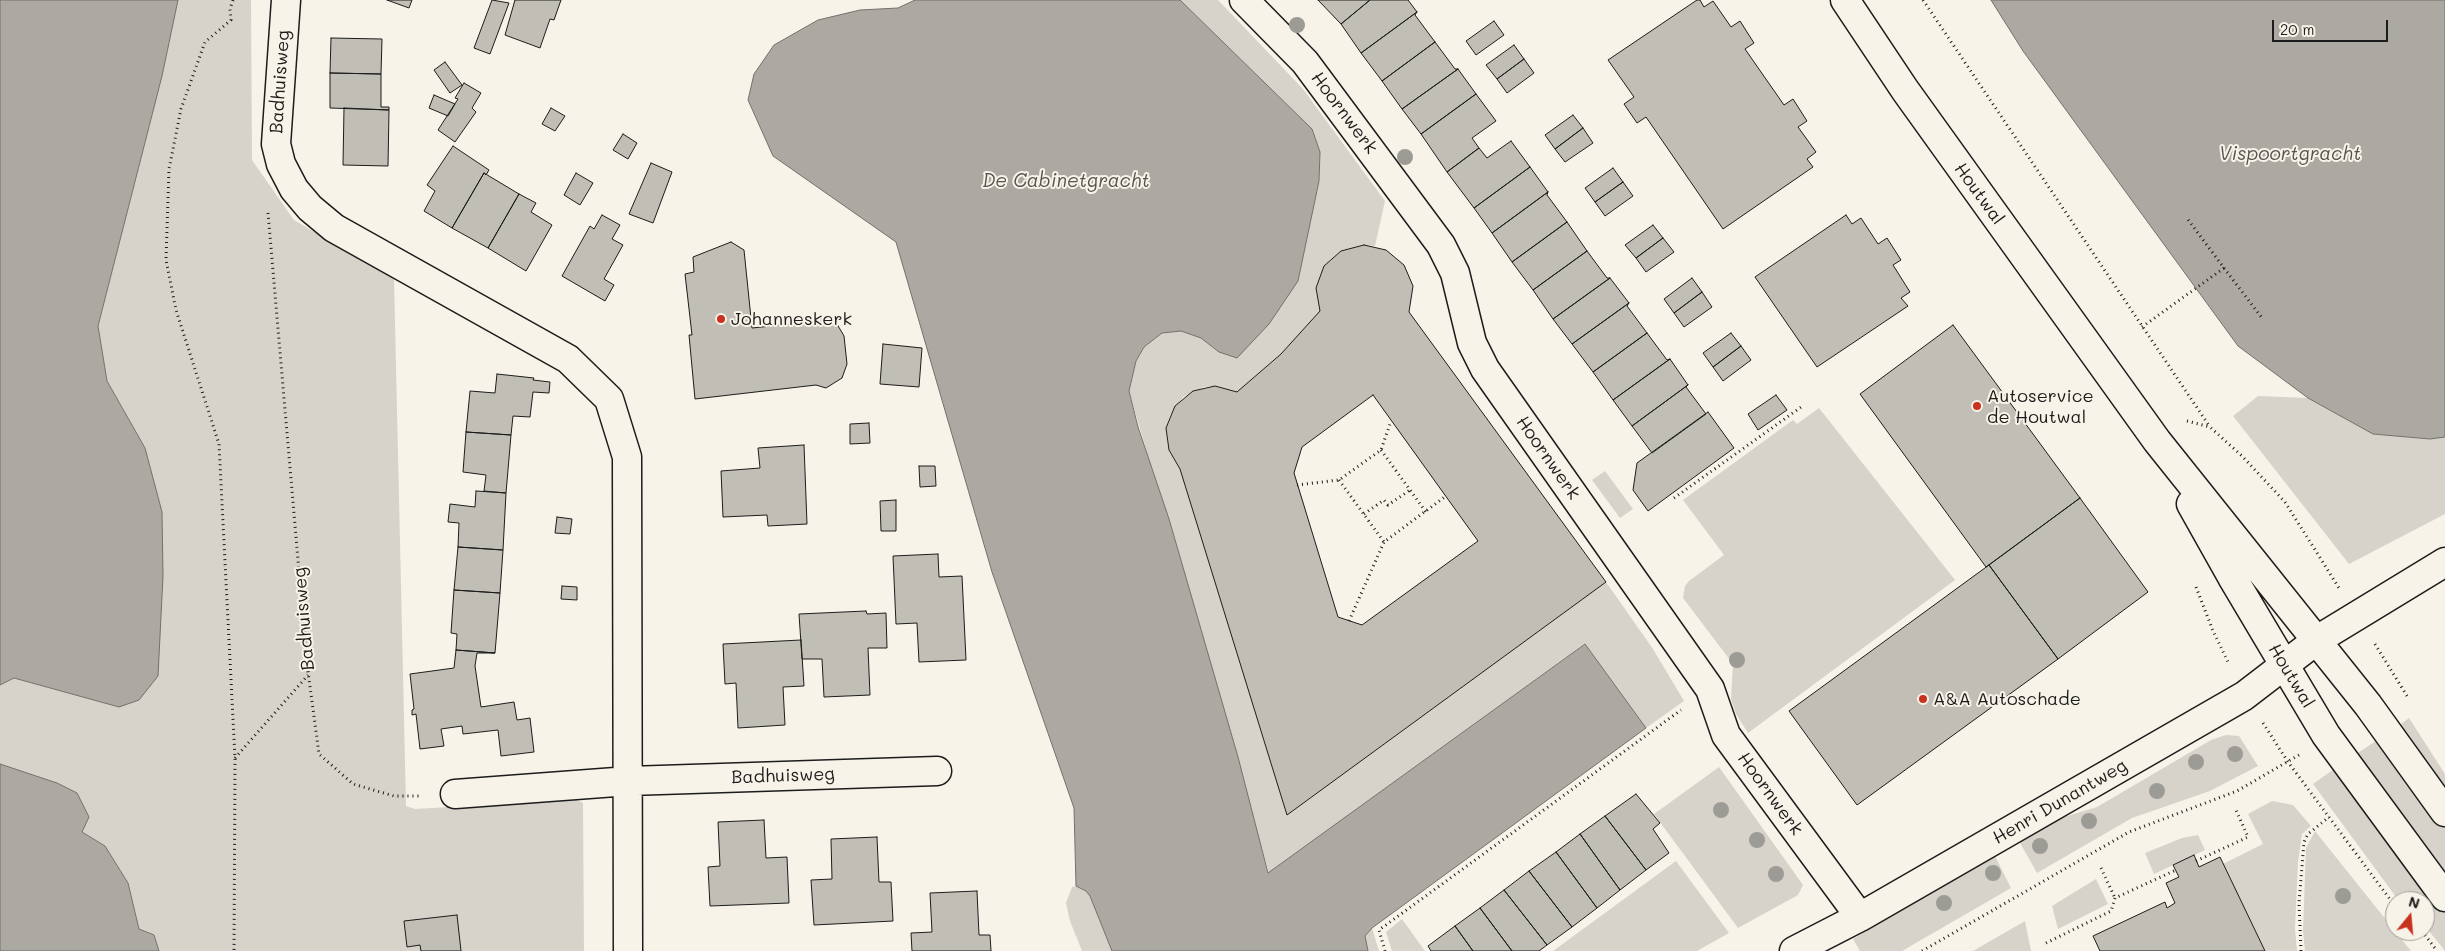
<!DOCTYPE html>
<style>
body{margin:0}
#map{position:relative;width:2445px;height:951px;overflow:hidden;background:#f7f3e8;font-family:Mali,sans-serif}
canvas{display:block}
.north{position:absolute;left:2385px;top:891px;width:50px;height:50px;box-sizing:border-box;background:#f7f3e8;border:1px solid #9f9d96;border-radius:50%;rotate:17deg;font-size:14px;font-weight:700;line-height:20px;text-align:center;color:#1c1c1c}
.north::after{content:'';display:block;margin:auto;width:18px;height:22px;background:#c8321e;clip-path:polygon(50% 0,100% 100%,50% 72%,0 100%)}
.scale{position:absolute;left:2272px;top:20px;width:116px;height:22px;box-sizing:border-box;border:2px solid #1c1c1c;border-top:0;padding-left:6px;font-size:15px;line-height:18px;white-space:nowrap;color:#1c1c1c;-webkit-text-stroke:4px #f7f3e8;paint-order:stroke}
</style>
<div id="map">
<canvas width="2445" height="951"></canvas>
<div class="north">N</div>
<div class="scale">20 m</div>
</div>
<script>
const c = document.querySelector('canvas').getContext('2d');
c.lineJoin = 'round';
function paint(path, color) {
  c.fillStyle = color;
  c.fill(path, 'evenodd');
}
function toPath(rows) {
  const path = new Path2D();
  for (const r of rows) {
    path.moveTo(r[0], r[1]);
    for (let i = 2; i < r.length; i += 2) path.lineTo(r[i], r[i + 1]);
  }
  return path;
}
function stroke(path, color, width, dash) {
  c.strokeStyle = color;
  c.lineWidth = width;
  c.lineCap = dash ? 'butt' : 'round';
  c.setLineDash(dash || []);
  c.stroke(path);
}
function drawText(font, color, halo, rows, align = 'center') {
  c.font = font + ' Mali,sans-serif';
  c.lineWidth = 4;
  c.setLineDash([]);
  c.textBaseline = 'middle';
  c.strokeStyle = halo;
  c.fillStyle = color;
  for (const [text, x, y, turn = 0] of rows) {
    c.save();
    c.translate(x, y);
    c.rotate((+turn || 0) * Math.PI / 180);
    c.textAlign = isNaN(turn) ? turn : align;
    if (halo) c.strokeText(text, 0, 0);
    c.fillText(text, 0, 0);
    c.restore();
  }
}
paint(toPath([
 [178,0,251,0,252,160,294,220,394,278,406,806,415,809,500,804,567,795,583,803,584,951,159,951,154,935,139,929,128,883,105,846,82,832,0,764,0,685,14,678,119,707,145,448,107,381,98,326,162,76],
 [1180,0,1218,0,1303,89,1385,201,1375,246,1364,245,1341,251,1324,266,1316,288,1320,311,1301,333,1281,354,1237,392,1215,386,1204,387,1183,397,1170,416,1166,428,1169,450,1180,469,1287,815,1606,582,1653,649,1684,701,1646,728,1584,644,1269,873,1129,391,1136,361,1144,347,1162,333,1181,331,1201,338,1219,352,1298,281,1319,181,1320,152,1312,129],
 [2258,396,2308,398,2373,434,2430,439,2445,437,2445,514,2349,564,2233,416],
 [1819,408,1955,580,1748,733,1736,714,1731,699,1733,664,1683,598,1685,586,1689,581,1724,555,1683,500,1793,420,1797,424],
 [1605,471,1633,509,1620,518,1592,480],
 [2409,718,2445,774,2445,794,2396,728],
 [2226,735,2239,736,2258,766,2210,791,2132,818,2037,873,2019,841,2051,821,2097,807,2211,740],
 [2380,738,2445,829,2445,881,2352,757],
 [2338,766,2445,911,2445,951,2425,926,2425,901,2399,901,2313,784],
 [1719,767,1803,885,1798,895,1738,928,1654,814],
 [2272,801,2293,805,2311,826,2302,834,2298,862,2295,928,2297,951,2265,951,2223,864,2263,844,2248,814],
 [2315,831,2411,951,2305,951,2303,931,2306,848],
 [2198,835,2205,850,2154,874,2145,853,2182,838],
 [1994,854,2011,888,1902,951,1860,951,1853,939],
 [1676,861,1729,933,1697,951,1553,951],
 [2096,879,2108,904,2058,929,2052,906],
 [1076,886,1086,891,1090,896,1112,951,1082,951,1070,921,1066,903,1072,887],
 [1402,919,1425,951,1392,951,1386,932],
 [2025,921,2031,951,1973,951],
 [1372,928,1379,951,1368,951,1365,936]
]), '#d7d3cb');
const water = toPath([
 [0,0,178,0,162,76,98,326,107,381,145,448,162,512,163,576,158,676,139,700,119,707,14,678,0,685,0,0],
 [915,0,1180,0,1312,129,1320,152,1319,181,1298,281,1269,324,1237,358,1219,352,1201,338,1181,331,1162,333,1144,347,1136,361,1129,391,1138,427,1169,519,1238,757,1268,873,1585,644,1646,728,1372,928,1365,936,1368,951,1112,951,1090,896,1086,891,1076,886,1074,808,992,572,896,242,773,156,748,100,754,74,774,45,818,20,860,10,898,8,915,0],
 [1991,0,2445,0,2445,437,2430,439,2373,434,2308,398,2238,346,2023,51,1991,0],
 [0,764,57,783,77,793,89,817,82,832,105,846,128,883,139,929,154,935,159,951,0,951,0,764]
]);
paint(water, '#aca9a2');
stroke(water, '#72716c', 1);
const building = toPath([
 [387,0,412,0,409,8,387,0],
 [492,0,509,3,490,54,474,48,492,0],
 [515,0,561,0,554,20,550,19,540,48,505,35,515,0],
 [1318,0,1370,0,1341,24,1318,0],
 [1370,0,1408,0,1417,12,1361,53,1341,24,1370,0],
 [1697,0,1700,0,1704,7,1713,1,1731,27,1740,21,1754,43,1745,49,1784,105,1793,99,1807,121,1798,127,1816,152,1807,159,1813,167,1723,229,1646,117,1637,123,1624,104,1634,97,1608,60,1697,0],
 [1417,12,1415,15,1435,42,1382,81,1361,53,1417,12],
 [1494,21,1504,35,1476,55,1466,41,1494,21],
 [331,38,382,39,381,74,330,73,331,38],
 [1435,42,1455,69,1458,69,1402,109,1382,81,1435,42],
 [1514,45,1524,59,1497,79,1486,65,1514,45],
 [1524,59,1534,73,1507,93,1497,79,1524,59],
 [445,62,462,85,450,93,434,70,445,62],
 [1458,69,1476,94,1421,134,1402,109,1458,69],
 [330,73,381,74,381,107,389,107,389,110,330,108,330,73],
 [464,83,481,93,472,108,476,112,455,142,438,130,458,99,455,98,464,83],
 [1476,94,1496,121,1472,138,1479,148,1447,172,1421,134,1476,94],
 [434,95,455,104,448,116,429,108,434,95],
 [344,108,389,110,388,166,343,165,344,108],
 [551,108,565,116,555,131,542,124,551,108],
 [1573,115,1583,128,1555,149,1545,135,1573,115],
 [1583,128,1593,143,1565,162,1555,149,1583,128],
 [623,134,637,143,628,159,613,150,623,134],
 [1511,141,1530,167,1474,208,1447,172,1479,148,1487,158,1511,141],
 [453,146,489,170,486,175,484,173,452,228,424,211,435,191,427,185,453,146],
 [651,163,672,172,653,223,629,214,651,163],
 [1530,167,1548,192,1492,233,1474,208,1530,167],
 [1613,168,1623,182,1595,202,1585,188,1613,168],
 [484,173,519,194,488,248,452,228,484,173],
 [576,173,593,183,580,205,564,195,576,173],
 [1623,182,1633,196,1605,216,1595,202,1623,182],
 [1548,192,1547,195,1567,222,1512,262,1492,233,1548,192],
 [519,194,536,203,531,212,552,225,526,271,488,248,519,194],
 [602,215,620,225,612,239,623,245,604,279,614,285,605,301,562,276,590,226,594,229,602,215],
 [1846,215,1852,224,1861,218,1878,244,1887,238,1901,260,1893,265,1910,292,1901,298,1908,306,1817,367,1755,277,1846,215],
 [1567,222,1587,251,1533,290,1512,262,1567,222],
 [1653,225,1663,238,1636,258,1625,245,1653,225],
 [1663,238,1674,252,1646,272,1636,258,1663,238],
 [731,242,744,250,752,328,810,322,819,317,837,324,844,336,847,364,842,378,826,388,816,385,695,399,689,335,692,335,685,274,694,272,693,257,731,242],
 [1364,245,1386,250,1404,265,1413,286,1409,312,1606,582,1287,815,1180,469,1169,450,1166,428,1175,406,1193,391,1215,386,1237,392,1281,354,1320,311,1316,288,1324,266,1341,251,1364,245],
 [1373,395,1478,541,1362,625,1338,617,1294,473,1302,447,1373,395],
 [1587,251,1607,278,1610,278,1553,319,1533,290,1587,251],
 [1610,278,1629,303,1572,344,1553,319,1610,278],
 [1692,278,1702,292,1674,313,1664,299,1692,278],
 [1702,292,1712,307,1684,327,1674,313,1702,292],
 [1629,303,1627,306,1647,333,1593,372,1572,344,1629,303],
 [1953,325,2080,498,1986,567,1860,394,1953,325],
 [1647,333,1667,360,1670,359,1613,400,1593,372,1647,333],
 [1731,333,1741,346,1713,367,1703,353,1731,333],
 [883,344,922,348,919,387,880,384,883,344],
 [1741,346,1751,360,1723,381,1713,367,1741,346],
 [1670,359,1688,385,1632,426,1613,400,1670,359],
 [497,374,534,378,533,380,550,382,549,393,533,392,530,417,513,416,511,435,466,432,470,391,495,393,497,374],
 [1688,385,1686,387,1706,414,1652,453,1632,426,1688,385],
 [1776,395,1787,410,1758,430,1748,414,1776,395],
 [1708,412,1734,448,1648,511,1633,490,1637,463,1708,412],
 [869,423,870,443,850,444,850,424,869,423],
 [466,432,511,435,506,493,484,491,486,475,463,472,466,432],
 [804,445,807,524,768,526,767,515,723,517,721,471,760,468,758,448,804,445],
 [919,466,935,466,936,486,920,487,919,466],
 [476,491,506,493,503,550,458,547,459,523,448,522,450,504,475,507,476,491],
 [2080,498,2148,592,2058,659,1989,565,2080,498],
 [896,500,896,531,881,531,880,501,896,500],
 [557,517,572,519,570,534,555,533,557,517],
 [458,547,503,550,500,593,454,590,458,547],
 [938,554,939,577,962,576,966,660,919,662,917,623,896,624,893,556,938,554],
 [1989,565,2058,659,1857,805,1789,711,1989,565],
 [562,586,577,587,577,600,561,599,562,586],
 [454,590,500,593,495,653,456,650,457,634,451,633,454,590],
 [866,611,867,614,886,613,887,648,868,648,870,695,824,697,822,659,802,659,799,614,866,611],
 [801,640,804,686,783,687,785,725,738,728,736,683,725,684,723,644,801,640],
 [456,650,495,653,477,653,475,666,481,707,514,702,517,720,530,718,534,752,501,756,498,730,463,734,462,726,441,729,444,746,420,749,416,714,412,715,412,710,414,709,410,674,454,668,456,650],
 [1636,794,1660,823,1653,829,1669,853,1646,870,1605,816,1636,794],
 [1605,816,1646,870,1620,890,1580,834,1605,816],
 [764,820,766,858,787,857,789,903,710,906,708,867,720,866,718,822,764,820],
 [1580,834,1620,890,1597,908,1556,852,1580,834],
 [877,837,879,882,891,882,893,921,814,925,811,880,832,879,831,839,877,837],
 [1556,852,1597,908,1572,927,1529,871,1556,852],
 [2194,855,2199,867,2220,857,2265,951,2100,951,2093,936,2165,902,2167,908,2175,903,2166,883,2179,877,2173,865,2194,855],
 [1529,871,1572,927,1547,945,1504,890,1529,871],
 [1504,890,1547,945,1539,951,1512,951,1480,908,1504,890],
 [977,891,979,935,990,935,991,951,912,951,911,933,932,932,930,893,977,891],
 [1480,908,1512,951,1473,951,1455,926,1480,908],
 [457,915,461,951,421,951,420,945,407,947,404,921,457,915],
 [1455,926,1473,951,1431,951,1428,946,1455,926]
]);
paint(building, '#c0beb5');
stroke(building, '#1c1c1c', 1);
const minor = toPath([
 [286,0,276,144,281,164,294,189,310,208,334,228,568,359,609,399,627,457,628,951],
 [1244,0,1305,62,1441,245,1455,273,1472,343,1485,369,1710,689,1726,735,1860,917],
 [1845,0,1905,90,2157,441,2368,705,2445,812],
 [2191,504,2232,577,2326,735,2445,897],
 [455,794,629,781,937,771],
 [1794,951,1860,917,2244,696,2317,640,2445,562]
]);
stroke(minor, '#1c1c1c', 31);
stroke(toPath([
 [233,0,230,9,231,20,205,42,181,109,169,169,166,260,176,310,219,444,235,758,234,951],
 [1923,0,2210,427],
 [268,213,307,664,319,754,353,784,394,796,421,796],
 [2224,268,2262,318],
 [2142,327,2224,268,2186,217],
 [2187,421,2210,427,2242,456,2285,502,2339,588],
 [1381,450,1426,512],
 [1339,480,1384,542,1446,496],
 [1297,485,1339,480,1381,450,1391,421],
 [1674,498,1804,405],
 [1364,514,1384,500,1388,505,1410,490],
 [2196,587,2213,631,2229,664],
 [1349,621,1384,542],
 [2375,644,2407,696],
 [2263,723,2288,762,2395,906],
 [235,758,308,675],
 [2196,861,2248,837,2236,810],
 [2101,868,2115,898],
 [2422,931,2437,951],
 [2046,943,2111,911,2115,898,2176,870],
 [1385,951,1379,930,1681,710],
 [1922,951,2129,832,2237,791,2299,755],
 [2301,951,2299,903,2304,842,2308,834,2329,817]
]), '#1c1c1c', 3, [1, 4]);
stroke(minor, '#f7f3e8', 28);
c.fillStyle = '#9d9b95';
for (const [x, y] of [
 [1297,25],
 [1405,157],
 [1737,660],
 [2235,754],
 [2196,762],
 [2157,791],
 [1721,810],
 [2089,821],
 [1757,840],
 [2040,846],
 [1993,873],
 [1776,874],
 [2343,896],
 [1944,903]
]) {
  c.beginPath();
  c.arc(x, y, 8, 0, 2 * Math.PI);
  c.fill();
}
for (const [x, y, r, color] of [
 [721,319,5,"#c8321e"],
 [1977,406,5,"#c8321e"],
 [1923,699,5,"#c8321e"]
]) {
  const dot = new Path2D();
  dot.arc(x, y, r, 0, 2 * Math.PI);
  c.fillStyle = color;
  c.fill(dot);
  stroke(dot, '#f7f3e8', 2);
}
drawText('18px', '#1c1c1c', '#f7f3e8', [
 ["Badhuisweg",280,82,-86],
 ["Hoornwerk",1344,113,53],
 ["Houtwal",1979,194,54],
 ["Hoornwerk",1548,458,55],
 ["Badhuisweg",304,619,-95],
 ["Houtwal",2291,676,59],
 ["Badhuisweg",783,776,-2],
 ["Hoornwerk",1770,794,54],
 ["Henri Dunantweg",2060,802,-30]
]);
drawText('18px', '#1c1c1c', '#f7f3e8', [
 ["Johanneskerk",731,319],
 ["Autoservice",1987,396],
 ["de Houtwal",1987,417],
 ["A&A Autoschade",1933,699]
], 'left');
drawText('italic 19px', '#565452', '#f7f3e8', [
 ["Vispoortgracht",2290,154],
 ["De Cabinetgracht",1066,181]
]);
</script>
